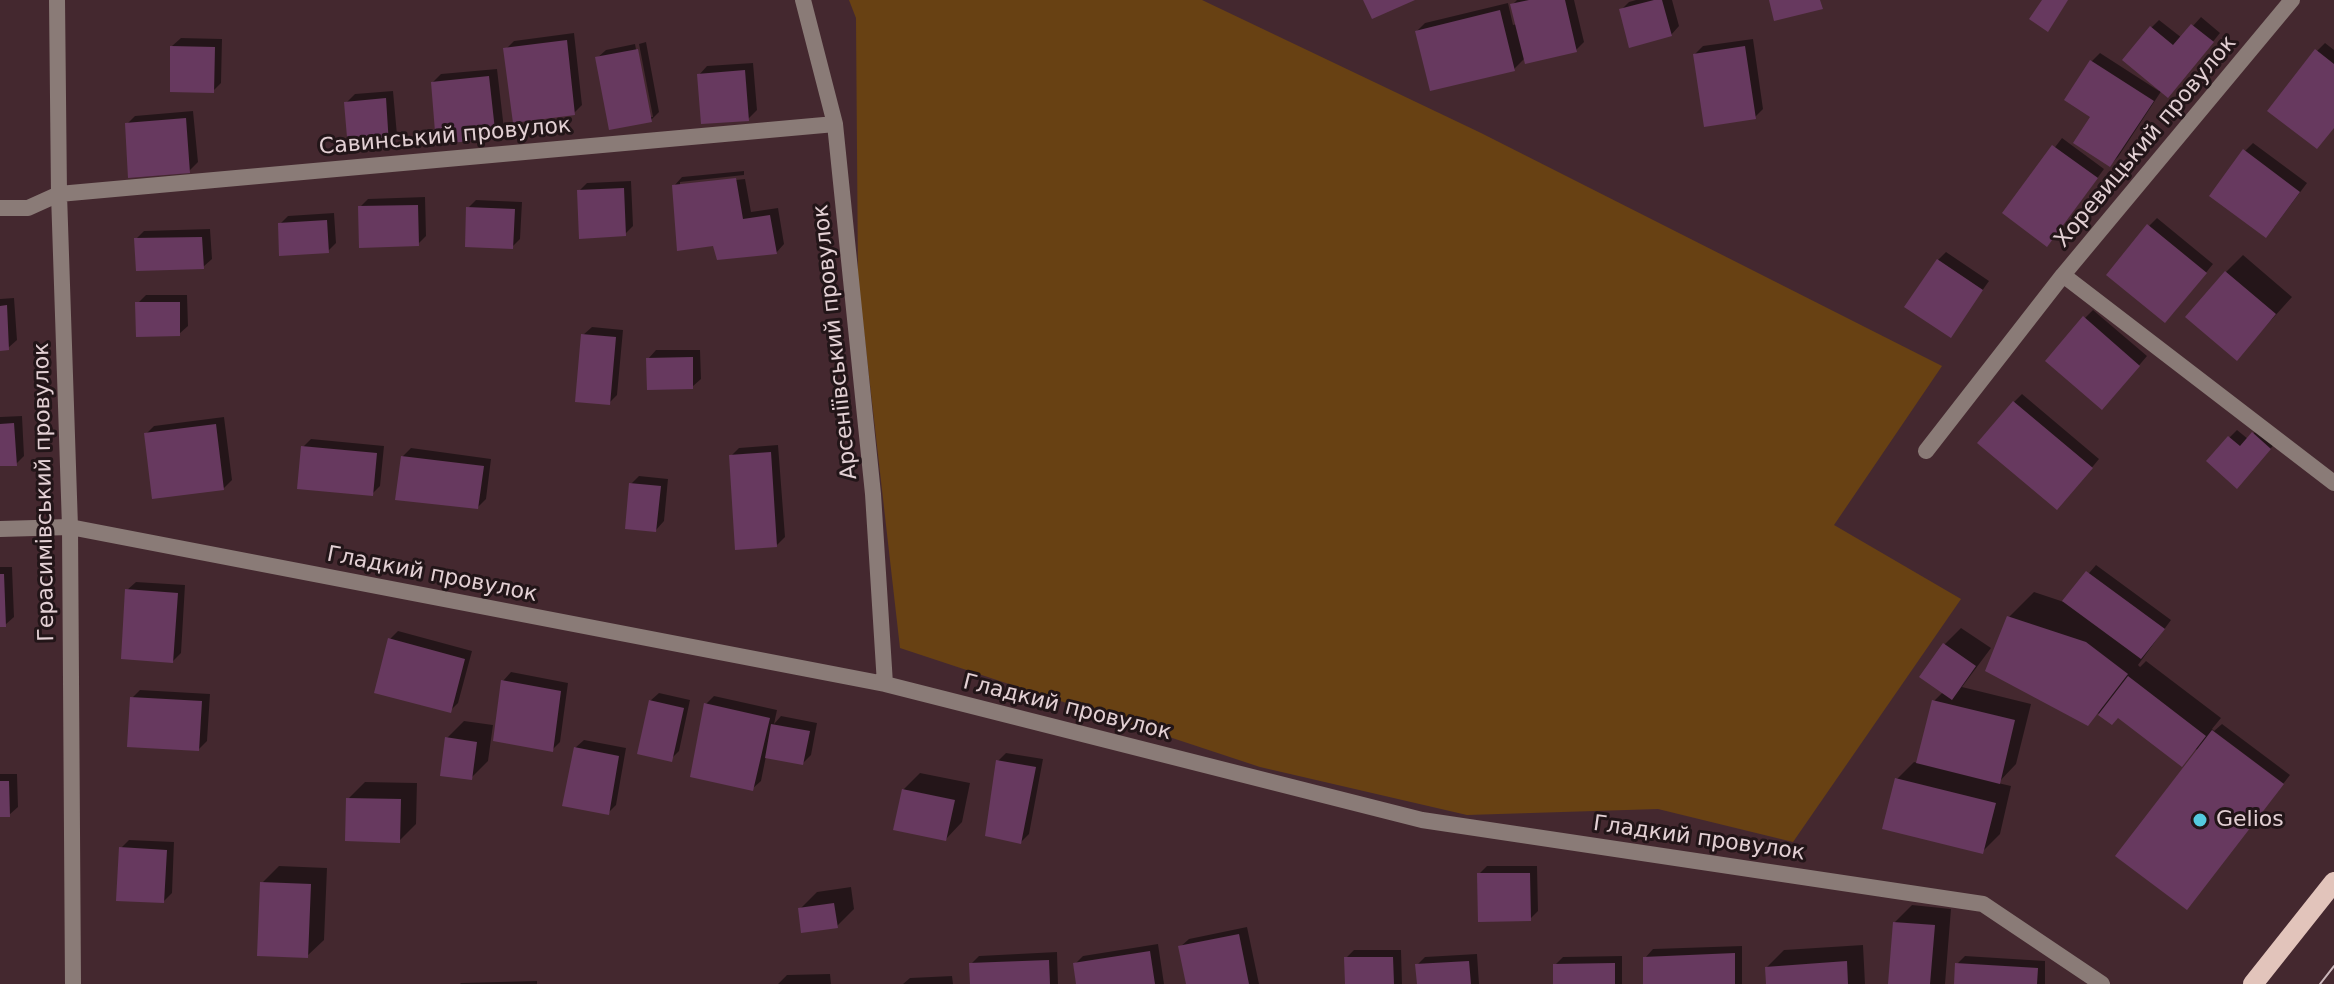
<!DOCTYPE html>
<meta charset="utf-8">
<style>
body{margin:0}
canvas{display:block;background:#44282f}
</style>
<canvas width="2334" height="984"></canvas>
<script>
const c = document.querySelector('canvas').getContext('2d');
c.lineJoin = 'round';
function paint(path, color) {
  c.fillStyle = color;
  c.fill(path, 'evenodd');
}
function toPath(rows) {
  const path = new Path2D();
  for (const r of rows) {
    path.moveTo(r[0], r[1]);
    for (let i = 2; i < r.length; i += 2) path.lineTo(r[i], r[i + 1]);
  }
  return path;
}
function stroke(path, color, width, dash) {
  c.strokeStyle = color;
  c.lineWidth = width;
  c.lineCap = dash ? 'butt' : 'round';
  c.setLineDash(dash || []);
  c.stroke(path);
}
function drawText(font, color, halo, rows, align = 'center') {
  c.font = font + ' "DejaVu Sans",sans-serif';
  c.lineWidth = 6;
  c.setLineDash([]);
  c.textBaseline = 'middle';
  c.strokeStyle = halo;
  c.fillStyle = color;
  for (const [text, x, y, turn = 0] of rows) {
    c.save();
    c.translate(x, y);
    c.rotate((+turn || 0) * Math.PI / 180);
    c.textAlign = isNaN(turn) ? turn : align;
    if (halo) c.strokeText(text, 0, 0);
    c.fillText(text, 0, 0);
    c.restore();
  }
}
paint(toPath([
 [849,0,1202,0,1481,133,1942,366,1834,525,1961,599,1793,842,1658,809,1467,815,1260,767,900,648,858,279,856,18]
]), '#684113');
paint(toPath([
 [1517,0,1574,0,1584,42,1576,50,1525,58,1514,69,1417,31,1425,23,1508,3,1513,25,1517,24,1512,5],
 [1636,0,1672,0,1679,26,1671,35,1621,10,1629,2],
 [2201,17,2220,33,2176,87,2162,90,2118,157,2110,165,2093,116,2092,61,2100,53,2159,91,2151,28,2159,20,2182,38],
 [574,33,582,105,574,113,506,49,514,41],
 [181,38,222,39,221,83,213,91,172,46],
 [1753,39,1763,109,1755,117,1695,54,1703,46],
 [646,42,659,112,651,120,597,58,606,50,635,44,649,117,653,117,639,44],
 [2325,43,2334,50,2334,127,2317,51],
 [753,63,757,110,748,119,699,75,707,66],
 [497,69,504,129,496,137,433,82,441,74],
 [393,91,397,135,389,143,347,102,355,94],
 [193,111,198,162,189,171,127,124,135,116],
 [2062,138,2104,169,2055,236,2005,213],
 [2253,143,2307,183,2274,227,2245,151],
 [744,171,744,175,680,182,680,186,745,179,751,212,778,208,784,244,776,253,714,243,674,186,682,177],
 [631,181,633,226,625,234,579,191,587,183],
 [425,197,426,236,418,244,360,207,368,199],
 [476,200,522,202,520,239,512,247,468,208],
 [334,213,336,243,328,251,280,224,288,216],
 [2157,218,2213,264,2173,313,2149,226],
 [210,229,212,259,203,267,136,239,144,231],
 [1946,252,1989,281,1950,336,1938,260],
 [2243,255,2292,297,2237,358,2226,272],
 [146,295,187,295,188,326,179,334,138,303],
 [14,298,17,340,8,348,0,349,0,299],
 [2093,310,2147,356,2110,400,2085,318],
 [592,327,623,330,617,395,609,403,583,335],
 [656,350,700,350,701,379,692,387,648,359],
 [2022,394,2099,459,2065,500,2014,402],
 [22,416,24,456,16,464,0,464,0,417],
 [224,417,232,480,224,488,146,434,154,426],
 [2261,426,2278,440,2245,478,2229,438,2237,430,2248,439],
 [311,439,384,446,380,486,372,494,303,447],
 [778,445,785,537,777,545,731,456,739,448],
 [411,448,491,459,486,499,478,507,402,457],
 [639,476,668,479,664,521,656,530,631,484],
 [2096,565,2171,620,2138,665,2140,667,2146,661,2221,718,2212,729,2214,731,2222,724,2290,775,2187,908,2198,751,2196,749,2182,764,2118,716,2112,723,2098,713,2087,724,2009,617,2034,592,2064,602],
 [0,567,12,567,14,617,5,625,0,625],
 [136,582,185,585,181,653,173,661,127,590],
 [1961,628,1991,648,1962,687,2031,704,2016,764,1998,783,2011,786,2000,834,1983,851,1897,779,1914,762,1918,763,1934,701,1943,692,1945,644],
 [398,631,472,651,458,703,450,711,390,639],
 [511,672,568,683,560,742,552,750,503,681],
 [140,690,210,694,207,741,199,749,132,698],
 [659,693,690,700,679,751,671,759,650,701],
 [714,696,777,710,774,724,781,716,817,723,811,755,803,763,766,756,761,781,752,789,706,704],
 [464,721,493,725,488,761,471,778,447,738],
 [584,740,626,748,616,805,608,813,575,748],
 [1006,753,1043,759,1029,834,1021,842,998,761],
 [920,773,970,783,962,822,946,839,903,790],
 [0,774,17,774,18,807,9,815,0,815],
 [365,782,417,783,416,824,399,841,348,799],
 [129,840,174,842,172,893,164,901,121,848],
 [279,866,327,868,324,940,307,956,262,883],
 [1487,866,1537,866,1538,911,1530,919,1479,874],
 [851,887,854,909,837,926,800,909,817,892],
 [1912,905,1951,909,1945,984,1890,984,1895,922],
 [1247,927,1259,984,1188,984,1180,947,1189,939],
 [1158,944,1164,984,1078,984,1075,964,1083,956],
 [1863,945,1865,984,1768,984,1767,967,1784,950],
 [1742,946,1742,984,1645,984,1645,958,1653,949],
 [1354,950,1401,950,1402,984,1347,984,1346,958],
 [1057,952,1058,984,972,984,971,964,979,956],
 [1477,954,1479,984,1419,984,1417,965,1425,957],
 [1622,956,1622,984,1555,984,1555,965,1563,957],
 [1965,956,2045,961,2045,984,1956,984,1957,964],
 [830,974,831,984,778,984,787,975],
 [952,976,953,984,903,984,910,978],
 [537,981,537,984,460,984,461,983]
]), '#0007');
paint(toPath([
 [1363,0,1415,0,1372,19],
 [1529,0,1565,0,1577,52,1525,64,1510,4],
 [1654,0,1662,0,1672,36,1629,48,1619,9],
 [1769,0,1820,0,1823,9,1774,21],
 [2042,0,2068,0,2048,32,2029,19],
 [1500,10,1515,71,1430,91,1415,31],
 [2191,24,2214,42,2168,98,2122,60,2150,26,2173,45],
 [567,40,575,115,513,123,503,48],
 [170,46,215,47,214,93,170,92],
 [1745,46,1756,119,1704,127,1693,54],
 [638,49,652,122,609,130,595,57],
 [2315,49,2334,64,2334,128,2317,149,2267,111],
 [2090,60,2154,101,2110,167,2073,143,2090,117,2064,100],
 [745,70,749,121,701,124,697,74],
 [489,76,496,139,436,144,431,82],
 [386,98,389,145,348,149,344,102],
 [186,118,190,173,128,178,125,123],
 [2052,145,2098,178,2047,247,2002,213],
 [2243,149,2300,192,2266,238,2209,196],
 [736,178,743,219,770,215,777,254,717,260,713,246,677,251,672,185],
 [624,188,626,236,579,239,577,190],
 [418,205,419,246,359,248,358,206],
 [466,207,515,209,513,249,465,247],
 [327,220,329,253,279,256,278,223],
 [2147,224,2207,273,2165,323,2106,275],
 [202,237,204,269,136,271,134,238],
 [1937,259,1983,290,1951,338,1904,307],
 [2225,271,2276,314,2237,361,2185,317],
 [135,302,180,302,180,336,136,337],
 [7,305,9,350,0,351,0,306],
 [2083,316,2140,366,2102,410,2045,361],
 [581,334,616,337,610,405,575,402],
 [693,357,693,389,647,390,646,358],
 [2013,401,2093,468,2057,510,1977,443],
 [14,423,17,466,0,466,0,424],
 [216,424,224,490,152,499,144,433],
 [2252,432,2271,449,2237,489,2206,461,2228,436,2240,446],
 [301,446,377,453,373,496,297,489],
 [771,452,777,547,735,550,729,455],
 [401,456,484,466,478,509,395,500],
 [629,483,661,486,656,532,625,529],
 [2086,571,2165,629,2141,659,2062,601],
 [0,574,4,574,6,627,0,627],
 [125,589,178,593,173,663,121,659],
 [2007,616,2086,642,2128,674,2088,726,1985,671],
 [388,638,465,659,451,713,374,693],
 [1943,643,1976,666,1952,700,1919,677],
 [2128,676,2206,736,2182,767,2118,718,2112,725,2098,715],
 [501,680,561,691,553,752,493,741],
 [130,697,202,701,199,751,127,747],
 [649,700,684,708,672,762,637,754],
 [1932,700,2015,720,2000,784,1916,763],
 [704,703,770,718,753,791,690,777],
 [771,724,810,731,803,765,765,758],
 [2212,730,2284,784,2187,910,2115,856],
 [445,737,477,742,472,780,440,776],
 [574,747,619,756,609,815,562,806],
 [996,760,1036,767,1021,844,985,836],
 [1895,778,1996,803,1983,854,1882,829],
 [0,781,9,781,10,817,0,817],
 [902,789,955,800,946,841,893,830],
 [346,798,401,799,400,843,345,841],
 [119,847,167,850,164,903,116,901],
 [1477,873,1530,873,1531,921,1478,922],
 [260,882,311,884,308,958,257,956],
 [834,903,838,928,801,933,798,908],
 [1893,922,1935,925,1930,984,1888,984],
 [1239,934,1249,984,1186,984,1178,946],
 [1150,951,1155,984,1076,984,1073,963],
 [1735,953,1735,984,1643,984,1643,957],
 [1344,957,1393,957,1394,984,1345,984],
 [1049,960,1050,984,970,984,969,963],
 [1469,961,1471,984,1417,984,1415,964],
 [1847,961,1848,984,1766,984,1765,967],
 [1615,963,1615,984,1553,984,1553,964],
 [1955,963,2038,968,2037,984,1954,984]
]), '#67395f');
stroke(toPath([
 [57,0,59,194,70,527,73,984],
 [803,0,835,124,873,494,885,684],
 [0,208,28,208,59,194,835,124],
 [2063,275,2334,483],
 [1926,451,2063,275,2292,0],
 [0,529,70,527,885,684,1422,820,1983,904,2102,984]
]), '#8a7b77', 16);
stroke(toPath([
 [2253,984,2334,882]
]), '#e2c4bb', 20);
stroke(toPath([
 [2320,984,2334,966]
]), '#cbb7bb', 2);
for (const [x, y, r, color] of [
 [2200,820,8,"#55cadf"]
]) {
  const dot = new Path2D();
  dot.arc(x, y, r, 0, 2 * Math.PI);
  c.fillStyle = color;
  c.fill(dot);
  stroke(dot, '#221518', 3);
}
drawText('22px', '#e3d0d4', '#221518', [
 ["Савинський провулок",445,137,-5],
 ["Хоревицький провулок",2146,142,-50],
 ["Арсеніївський провулок",836,342,-96],
 ["Герасимівський провулок",45,492,-91],
 ["Гладкий провулок",432,575,11],
 ["Гладкий провулок",1067,708,14],
 ["Гладкий провулок",1699,839,8]
]);
drawText('22px', '#e3d0d4', '#221518', [
 ["Gelios",2216,820]
], 'left');
</script>
